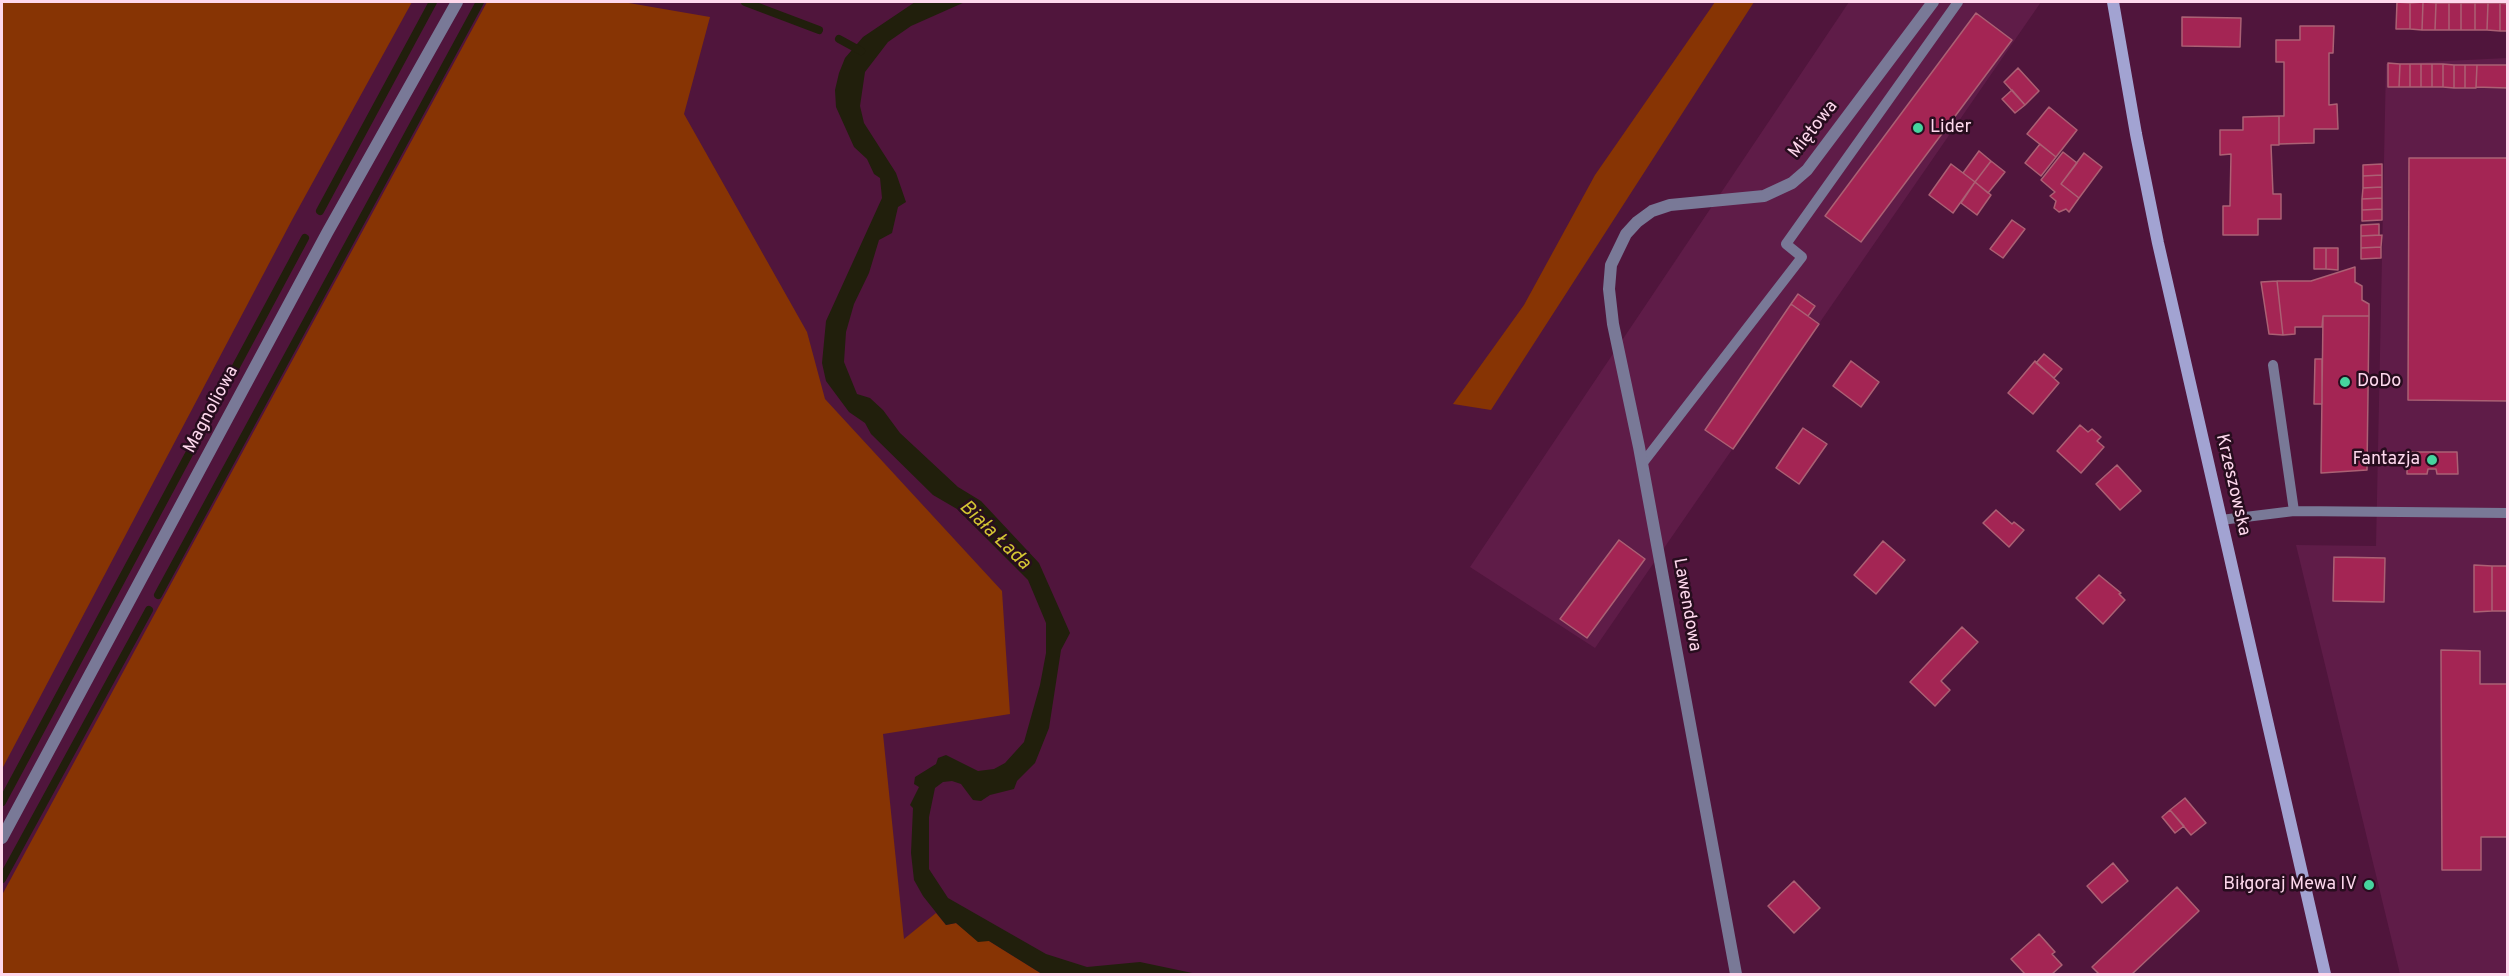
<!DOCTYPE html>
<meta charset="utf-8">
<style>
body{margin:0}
#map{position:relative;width:2509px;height:976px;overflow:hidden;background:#50153c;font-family:Overpass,sans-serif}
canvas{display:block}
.frame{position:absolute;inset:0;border:3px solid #fed8ed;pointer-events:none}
</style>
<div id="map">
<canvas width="2509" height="976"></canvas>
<div class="frame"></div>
</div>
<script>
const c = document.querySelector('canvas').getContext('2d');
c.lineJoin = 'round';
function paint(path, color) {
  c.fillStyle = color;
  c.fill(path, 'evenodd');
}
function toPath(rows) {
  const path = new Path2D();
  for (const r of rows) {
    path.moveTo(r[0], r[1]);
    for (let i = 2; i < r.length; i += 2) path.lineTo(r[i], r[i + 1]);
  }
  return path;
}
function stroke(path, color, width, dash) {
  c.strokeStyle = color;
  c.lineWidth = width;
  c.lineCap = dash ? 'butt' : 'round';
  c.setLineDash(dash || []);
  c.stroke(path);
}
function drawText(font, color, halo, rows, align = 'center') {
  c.font = font + ' Overpass,sans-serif';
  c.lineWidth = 5;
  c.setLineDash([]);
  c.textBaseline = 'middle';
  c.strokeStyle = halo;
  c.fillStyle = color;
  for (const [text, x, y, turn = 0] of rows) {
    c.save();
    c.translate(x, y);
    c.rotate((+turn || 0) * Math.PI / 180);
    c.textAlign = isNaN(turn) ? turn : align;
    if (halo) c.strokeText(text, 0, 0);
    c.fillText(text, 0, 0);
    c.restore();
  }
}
paint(toPath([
 [1849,2,2041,2,1595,648,1470,567],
 [2507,58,2507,974,2400,974,2296,545,2376,546,2386,64]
]), '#5f1c48');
paint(toPath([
 [2,2,412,2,292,220,2,769],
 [487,2,623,2,710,17,684,114,807,332,825,399,1002,591,1010,714,883,734,904,939,936,913,946,925,956,923,978,941,989,941,1042,974,2,974,2,895],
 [1715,2,1754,2,1491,410,1453,404,1524,305,1595,175]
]), '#873404');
paint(toPath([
 [915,2,965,2,911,26,888,42,865,72,860,106,864,123,896,173,906,202,898,207,892,233,879,240,869,273,854,304,846,332,844,362,857,394,870,398,883,410,900,433,958,487,981,501,1039,563,1070,633,1061,650,1049,728,1035,763,1017,781,1014,789,990,795,981,801,973,800,961,784,952,781,943,782,935,788,929,817,929,869,948,898,1046,954,1087,967,1140,962,1197,974,1042,974,989,941,978,942,956,923,946,925,923,896,914,880,911,853,913,808,910,805,919,787,914,784,915,777,936,764,938,758,946,755,978,771,994,769,1005,763,1024,742,1040,685,1046,653,1046,623,1028,580,957,509,933,495,871,434,865,423,849,412,826,381,822,363,826,321,882,198,880,178,874,174,867,159,854,147,836,107,835,90,839,73,845,58,863,37]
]), '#211f0c');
stroke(toPath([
 [745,2,819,30],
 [839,39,861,51],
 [320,211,433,2],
 [158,595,480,2],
 [2,802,305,238],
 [2,879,149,610]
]), '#211f0c', 8);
const building = toPath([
 [2397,2,2410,3,2410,29,2396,29,2397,2],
 [2423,2,2422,30,2410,29,2410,3,2423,2],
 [2423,2,2436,3,2435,30,2422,30,2423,2],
 [2436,3,2449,3,2449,30,2435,30,2436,3],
 [2449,3,2461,3,2461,30,2449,30,2449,3],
 [2461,3,2475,3,2475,30,2461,30,2461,3],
 [2475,3,2488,3,2487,30,2475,30,2475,3],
 [2488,3,2500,3,2500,31,2487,30,2488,3],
 [2500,3,2508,4,2508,31,2500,31,2500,3],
 [1976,13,2012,40,1861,242,1825,216,1976,13],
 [2182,17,2241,18,2240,47,2182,46,2182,17],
 [2300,26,2334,26,2333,53,2329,53,2329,105,2337,104,2338,129,2314,129,2314,143,2279,144,2279,116,2284,116,2284,62,2276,62,2276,40,2300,40,2300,26],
 [2388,63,2400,64,2399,87,2388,87,2388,63],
 [2400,64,2410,64,2410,87,2399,87,2400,64],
 [2410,64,2421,64,2421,87,2410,87,2410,64],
 [2421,64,2432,64,2432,87,2421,87,2421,64],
 [2432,64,2443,64,2443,87,2432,87,2432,64],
 [2443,64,2454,65,2454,88,2443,87,2443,64],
 [2454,65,2465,65,2465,88,2454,88,2454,65],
 [2465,65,2477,65,2476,88,2465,88,2465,65],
 [2477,65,2508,65,2508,88,2476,87,2477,65],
 [2018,68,2039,91,2025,105,2004,82,2018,68],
 [2012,90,2025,105,2015,113,2002,99,2012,90],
 [2049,107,2077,130,2056,157,2027,134,2049,107],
 [2279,116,2279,145,2271,145,2273,194,2281,194,2281,219,2258,219,2258,235,2223,235,2223,206,2230,206,2231,154,2220,155,2220,130,2243,130,2243,117,2279,116],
 [2040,144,2056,157,2041,176,2025,163,2040,144],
 [1979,151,1991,161,1975,182,1963,173,1979,151],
 [2063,152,2077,163,2061,184,2079,198,2069,212,2066,209,2059,212,2054,208,2056,201,2050,196,2055,192,2041,180,2063,152],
 [2084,153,2102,167,2079,198,2061,184,2084,153],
 [2409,158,2508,158,2508,401,2408,400,2409,158],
 [1991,161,2005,172,1988,193,1975,182,1991,161],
 [1951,164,1975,182,1953,213,1929,195,1951,164],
 [2382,164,2382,175,2363,176,2363,165,2382,164],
 [2382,175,2382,187,2363,188,2363,176,2382,175],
 [1975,182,1991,195,1977,215,1961,203,1975,182],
 [2382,187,2382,198,2362,199,2363,188,2382,187],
 [2382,198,2382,209,2362,210,2362,199,2382,198],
 [2382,209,2382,220,2362,221,2362,210,2382,209],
 [2012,220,2025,229,2003,258,1990,249,2012,220],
 [2379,224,2379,235,2361,236,2361,225,2379,224],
 [2382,235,2381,247,2361,248,2361,236,2382,235],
 [2381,247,2381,258,2361,259,2361,248,2381,247],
 [2314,248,2326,248,2326,269,2314,269,2314,248],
 [2326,248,2338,248,2338,270,2326,269,2326,248],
 [2355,267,2355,282,2362,286,2362,300,2369,304,2369,316,2323,316,2322,327,2295,327,2295,334,2283,335,2277,281,2311,281,2355,267],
 [2277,281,2283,335,2269,334,2261,282,2277,281],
 [1798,294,1815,306,1808,316,1791,304,1798,294],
 [1791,304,1819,324,1733,449,1705,430,1791,304],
 [2323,316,2369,316,2367,470,2321,473,2323,316],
 [2044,354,2062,369,2054,378,2036,363,2044,354],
 [2315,359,2322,359,2322,404,2314,404,2315,359],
 [1851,361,1879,382,1861,407,1833,386,1851,361],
 [2035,361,2059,383,2033,414,2008,393,2035,361],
 [2080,425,2088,432,2092,429,2101,437,2097,441,2104,447,2081,473,2057,451,2080,425],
 [1803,428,1827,444,1799,484,1776,468,1803,428],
 [2407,452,2457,452,2458,474,2437,474,2436,469,2428,469,2427,474,2407,474,2407,452],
 [2117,465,2141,491,2120,510,2096,484,2117,465],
 [1996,510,2012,524,2014,522,2024,530,2009,547,1983,523,1996,510],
 [1619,540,1645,559,1587,638,1560,619,1619,540],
 [1883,541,1905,560,1876,594,1854,575,1883,541],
 [2334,557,2385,558,2384,602,2333,601,2334,557],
 [2474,565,2492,566,2492,611,2474,612,2474,565],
 [2492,566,2508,566,2508,611,2492,611,2492,566],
 [2099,575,2121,593,2119,594,2125,600,2103,624,2076,598,2099,575],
 [1962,627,1978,642,1941,681,1950,690,1935,706,1910,682,1962,627],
 [2441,650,2480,651,2480,684,2508,684,2508,837,2481,837,2481,870,2442,870,2441,650],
 [2185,798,2206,823,2191,835,2170,810,2185,798],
 [2170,810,2184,826,2175,833,2162,817,2170,810],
 [2113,863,2128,881,2102,903,2087,886,2113,863],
 [1794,881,1820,908,1794,933,1768,906,1794,881],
 [2177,887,2199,911,2132,974,2099,974,2092,967,2177,887],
 [2039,934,2055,952,2052,954,2062,965,2052,974,2025,974,2011,959,2039,934]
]);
paint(building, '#a42554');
stroke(building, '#ab6074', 1.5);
stroke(toPath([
 [2273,365,2294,511],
 [1642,464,1802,257,1786,244,1958,2],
 [2221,520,2294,511,2508,513]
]), '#797997', 10);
stroke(toPath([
 [2,838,327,233,457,2],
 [1736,974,1639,447,1613,324,1609,289,1611,265,1626,234,1637,222,1652,211,1670,205,1764,196,1792,183,1807,170,1933,2]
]), '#797997', 12);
stroke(toPath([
 [2113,2,2136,134,2158,243,2325,974]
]), '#a2a3d2', 12);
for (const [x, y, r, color] of [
 [1918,128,6,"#46d49e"],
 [2345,382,6,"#46d49e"],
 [2432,460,6,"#46d49e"],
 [2369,885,6,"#46d49e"]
]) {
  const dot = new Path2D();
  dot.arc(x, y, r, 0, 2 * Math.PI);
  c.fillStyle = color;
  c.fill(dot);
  stroke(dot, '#270d1e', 2);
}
drawText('18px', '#fed8ed', '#270d1e', [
 ["Lider",1930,128],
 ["DoDo",2357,382],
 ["Fantazja",2420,460,"right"],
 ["Biłgoraj Mewa IV",2357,885,"right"]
], 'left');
drawText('18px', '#fed8ed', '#270d1e', [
 ["Miętowa",1814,130,-52],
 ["Magnoliowa",212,410,-62],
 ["Krzeszowska",2232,485,77],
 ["Lawendowa",1686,605,80]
]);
drawText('italic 20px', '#d3c533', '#270d1e', [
 ["Biała Łada",994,536,44]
]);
</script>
